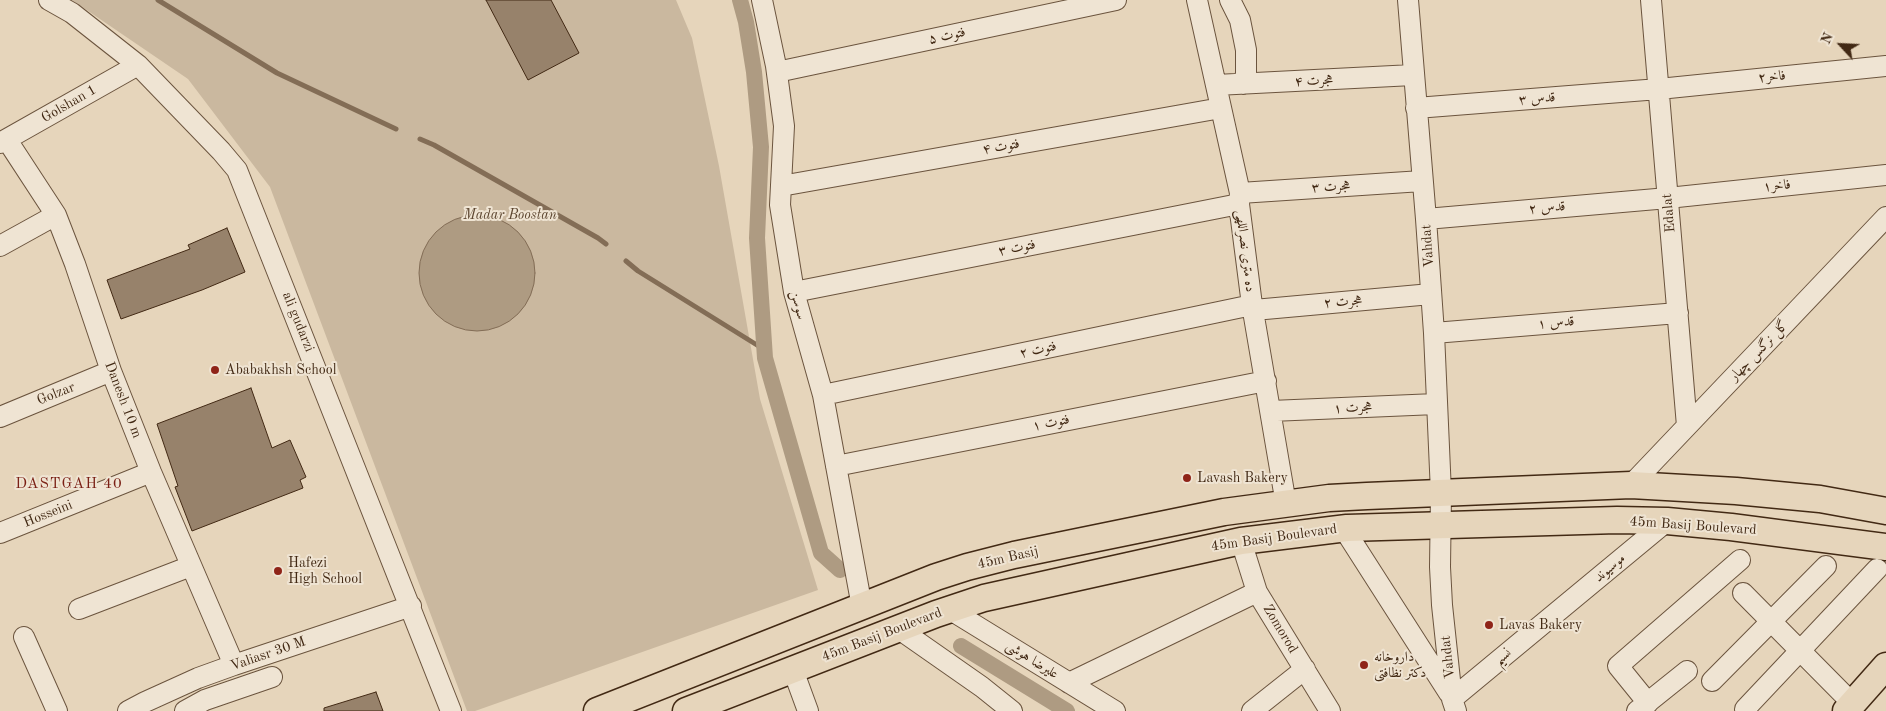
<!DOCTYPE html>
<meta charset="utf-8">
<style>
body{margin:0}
#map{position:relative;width:1886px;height:711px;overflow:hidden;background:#e6d5bb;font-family:"Old Standard TT",serif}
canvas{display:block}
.north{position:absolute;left:1816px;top:20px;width:50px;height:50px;-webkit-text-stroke:4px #efe4d3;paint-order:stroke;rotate:295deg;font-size:14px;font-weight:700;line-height:20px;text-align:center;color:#422914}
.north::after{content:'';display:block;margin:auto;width:18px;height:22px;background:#422914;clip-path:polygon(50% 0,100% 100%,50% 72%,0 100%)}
</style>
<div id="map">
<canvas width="1886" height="711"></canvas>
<div class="north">N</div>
</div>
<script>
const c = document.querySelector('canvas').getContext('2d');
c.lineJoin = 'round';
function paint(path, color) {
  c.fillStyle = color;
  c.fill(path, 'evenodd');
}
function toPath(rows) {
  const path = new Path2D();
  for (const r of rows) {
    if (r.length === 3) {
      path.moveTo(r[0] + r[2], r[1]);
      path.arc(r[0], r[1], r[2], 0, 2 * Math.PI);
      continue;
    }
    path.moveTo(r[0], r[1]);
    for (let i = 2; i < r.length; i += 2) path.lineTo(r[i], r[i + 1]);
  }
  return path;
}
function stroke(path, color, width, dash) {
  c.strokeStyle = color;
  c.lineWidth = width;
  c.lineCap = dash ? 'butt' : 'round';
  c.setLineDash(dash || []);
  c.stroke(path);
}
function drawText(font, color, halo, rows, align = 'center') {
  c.font = font + ' "Old Standard TT",Amiri,serif';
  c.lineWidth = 4;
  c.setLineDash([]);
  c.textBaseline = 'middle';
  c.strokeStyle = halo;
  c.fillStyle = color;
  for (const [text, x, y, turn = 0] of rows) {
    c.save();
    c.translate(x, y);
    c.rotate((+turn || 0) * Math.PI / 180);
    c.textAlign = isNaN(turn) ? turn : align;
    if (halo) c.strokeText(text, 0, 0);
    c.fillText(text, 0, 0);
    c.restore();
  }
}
paint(toPath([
 [72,0,676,0,692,38,719,166,760,399,818,590,475,711,467,711,270,187,188,79]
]), '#cab89f');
const water = toPath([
 [477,273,58]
]);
paint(water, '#ae9b82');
stroke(water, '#836d56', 1);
stroke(toPath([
 [158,0,277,73,396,129],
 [420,139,434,145,598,238,606,244],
 [626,261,638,271,765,350]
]), '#836d56', 5);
stroke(toPath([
 [740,0,746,22,754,72,761,147,757,238,765,358,821,553,840,570],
 [961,646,1067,711]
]), '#ae9b82', 16);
const building = toPath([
 [486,0,551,0,579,53,528,80,486,0],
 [227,228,245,272,202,290,121,319,107,280,190,249,188,245,227,228],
 [251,388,272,448,290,440,306,477,300,480,303,488,192,531,175,487,178,486,157,424,251,388],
 [376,692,383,711,324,711,324,708,376,692]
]);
paint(building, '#97826b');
stroke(building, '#422914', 1);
const minor = toPath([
 [49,0,72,13,138,65,221,151,237,170,451,711],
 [762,0,776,66,784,126,780,205,794,292,823,395,862,607],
 [1197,0,1240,193,1239,204,1252,305,1286,504],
 [1230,0,1240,20,1246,50,1246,74,1243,84],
 [1408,0,1426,219,1434,333,1441,493,1440,567,1442,605,1452,699,1456,711],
 [1651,0,1687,426],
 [777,72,1116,0],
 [1216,85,1413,75],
 [1416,108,1659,89,1886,66],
 [7,140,56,215,75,264,111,371,151,472,234,665],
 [0,143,138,65],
 [781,186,1221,108],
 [1240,193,1422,181],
 [1426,219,1668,198,1886,175],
 [0,246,56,215],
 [794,292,1239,204],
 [1254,310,1431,294],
 [1434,333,1678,313],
 [823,395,1252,305],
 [1271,411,1436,404],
 [0,417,111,371],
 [836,466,1266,381],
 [1631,485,1886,217],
 [1344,529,1449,693],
 [0,533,151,472],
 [1241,541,1257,592,1330,711],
 [1743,593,1853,704],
 [79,609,191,566],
 [949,609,1115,711],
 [899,629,982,687,1012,711],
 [24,637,57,711],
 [793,670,808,711],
 [1712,681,1826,566],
 [1069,683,1257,592],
 [1452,699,1667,521],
 [1648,703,1618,666,1740,560],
 [1745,709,1877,569],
 [128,711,145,702,198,678,234,665,411,606],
 [185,711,205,700,272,677],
 [1252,711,1305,669],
 [1637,711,1687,671]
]);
const major = toPath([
 [597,711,936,577,967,567,1014,555,1224,512,1329,498,1367,496,1631,485,1736,491,1820,499,1886,511],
 [686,711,936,614,984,598,1241,541,1347,528,1617,520,1667,521,1731,527,1886,547],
 [1846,711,1886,666]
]);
stroke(minor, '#6b543e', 22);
stroke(major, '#422914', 29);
stroke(minor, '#efe4d3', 20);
stroke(major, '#e6d5bb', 26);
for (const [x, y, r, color] of [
 [215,370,5,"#8f2418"],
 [1187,478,5,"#8f2418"],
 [278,571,5,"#8f2418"],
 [1489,625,5,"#8f2418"],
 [1364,665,5,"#8f2418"]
]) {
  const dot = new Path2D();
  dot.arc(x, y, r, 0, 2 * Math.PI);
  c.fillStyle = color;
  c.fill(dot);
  stroke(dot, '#efe4d3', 2);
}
drawText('14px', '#422914', '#efe4d3', [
 ["فتوت ۵",947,36,-12],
 ["فاخر۲",1772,77,-6],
 ["هجرت ۴",1314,81,-3],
 ["قدس ۳",1537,99,-5],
 ["Golshan 1",69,104,-30],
 ["فتوت ۴",1001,147,-10],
 ["فاخر۱",1777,186,-6],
 ["هجرت ۳",1331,187,-4],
 ["قدس ۲",1547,208,-5],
 ["Edalat",1669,213,-95],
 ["Vahdat",1428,246,-94],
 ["فتوت ۳",1017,248,-11],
 ["ده متری نصراللهی",1245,251,83],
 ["هجرت ۲",1343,302,-5],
 ["سوسن",798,305,76],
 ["ali gudarzi",298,322,68],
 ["قدس ۱",1556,323,-5],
 ["فتوت ۲",1038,350,-12],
 ["گل نرگس چهار",1759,351,-46],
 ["Golzar",56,394,-22],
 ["Danesh 10 m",123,400,69],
 ["هجرت ۱",1353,408,-3],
 ["فتوت ۱",1051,423,-11],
 ["Hosseini",48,514,-22],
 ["45m Basij Boulevard",1693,526,4],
 ["45m Basij Boulevard",1274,538,-8],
 ["45m Basij",1008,558,-13],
 ["موسیوند",1610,568,-40],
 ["Zomorod",1280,629,59],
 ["45m Basij Boulevard",882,635,-21],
 ["Valiasr 30 M",268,654,-19],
 ["Vahdat",1448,657,-96],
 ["نسیم",1503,657,-40],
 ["علیرضا هوشی",1032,660,32]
]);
drawText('italic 14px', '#5d4630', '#efe4d3', [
 ["Madar Boostan",510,215]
]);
drawText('14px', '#422914', '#efe4d3', [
 ["Ababakhsh School",225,370],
 ["Lavash Bakery",1197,478],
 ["Hafezi",288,563],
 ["High School",288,579],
 ["Lavas Bakery",1499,625],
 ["داروخانه",1374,657],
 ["دکتر نظافتی",1374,673]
], 'left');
c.letterSpacing = '1px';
drawText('15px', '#7a1f14', '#efe4d3', [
 ["DASTGAH 40",69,484]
]);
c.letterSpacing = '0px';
</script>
